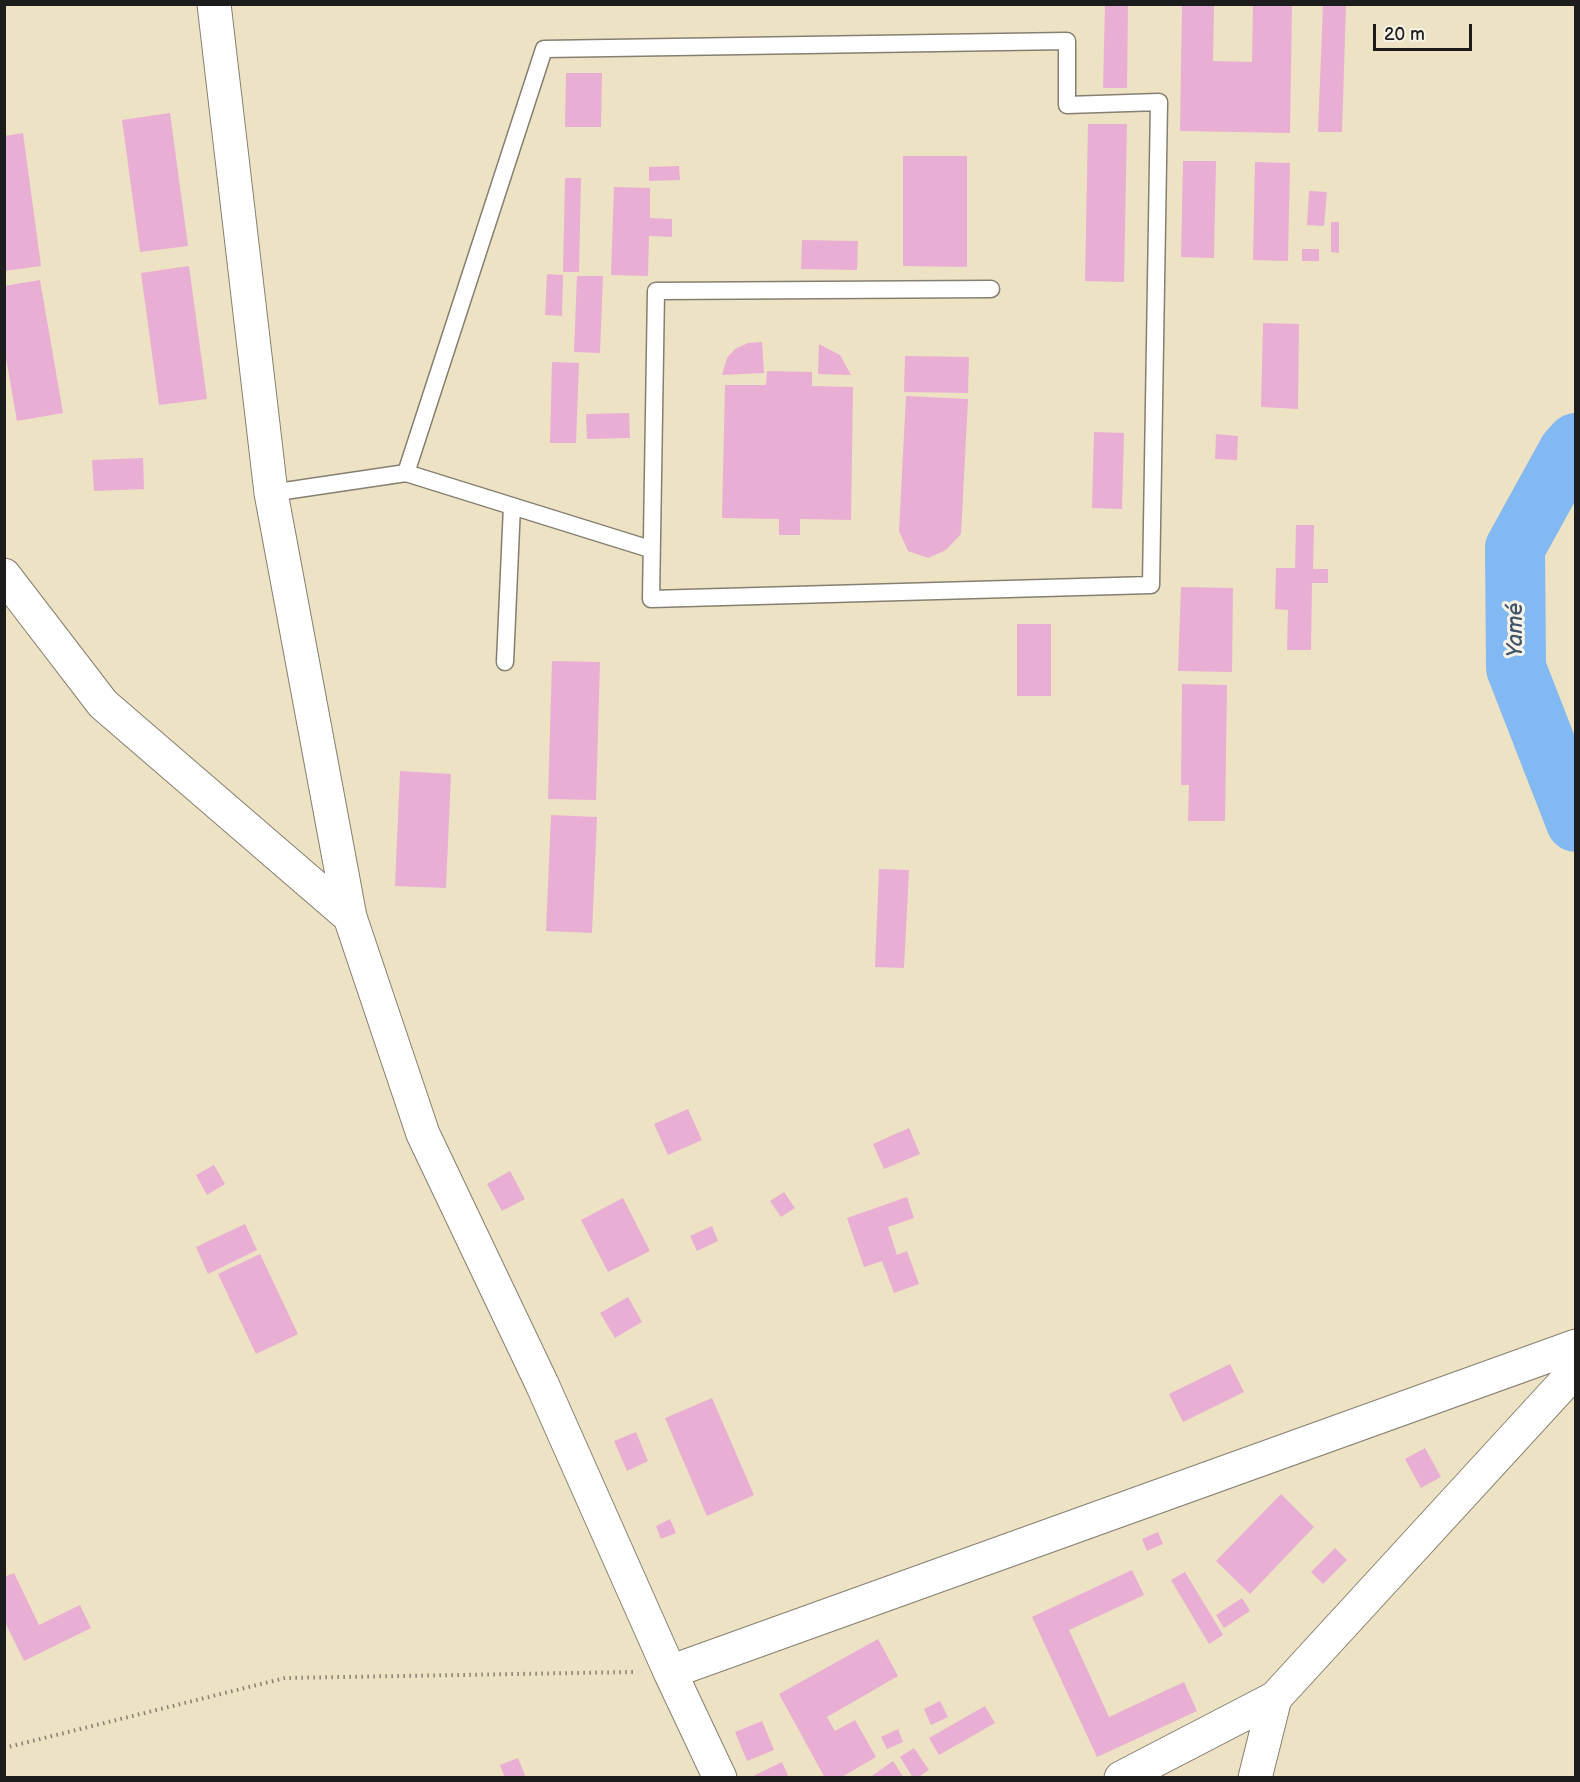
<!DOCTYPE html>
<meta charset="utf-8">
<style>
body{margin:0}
#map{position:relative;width:1580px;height:1782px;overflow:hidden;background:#ede2c3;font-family:"Balsamiq Sans",sans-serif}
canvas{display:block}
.frame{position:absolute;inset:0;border:6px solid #1c1c1c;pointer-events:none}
.scale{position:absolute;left:1373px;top:24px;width:99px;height:27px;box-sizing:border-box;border:3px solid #1c1c1c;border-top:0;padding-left:8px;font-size:18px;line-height:21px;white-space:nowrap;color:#1c1c1c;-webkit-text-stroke:4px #f7f3e8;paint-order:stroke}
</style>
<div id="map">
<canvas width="1580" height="1782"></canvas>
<div class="frame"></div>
<div class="scale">20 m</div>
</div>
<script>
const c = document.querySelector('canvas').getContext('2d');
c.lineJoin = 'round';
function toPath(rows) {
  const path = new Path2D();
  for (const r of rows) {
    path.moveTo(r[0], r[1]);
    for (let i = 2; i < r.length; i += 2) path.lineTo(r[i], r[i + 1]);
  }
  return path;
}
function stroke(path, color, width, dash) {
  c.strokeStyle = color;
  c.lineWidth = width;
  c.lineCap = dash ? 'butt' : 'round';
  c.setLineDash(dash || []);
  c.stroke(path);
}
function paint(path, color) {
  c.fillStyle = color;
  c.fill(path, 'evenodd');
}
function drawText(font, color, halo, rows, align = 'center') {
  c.font = font + ' "Balsamiq Sans",sans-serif';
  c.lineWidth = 6;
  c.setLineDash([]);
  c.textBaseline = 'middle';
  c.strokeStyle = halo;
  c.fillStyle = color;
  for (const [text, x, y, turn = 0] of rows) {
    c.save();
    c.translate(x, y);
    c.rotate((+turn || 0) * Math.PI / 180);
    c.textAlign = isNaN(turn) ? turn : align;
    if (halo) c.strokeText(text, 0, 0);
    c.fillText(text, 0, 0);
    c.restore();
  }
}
stroke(toPath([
 [1576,443,1568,452,1515,548,1516,668,1576,822]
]), '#83b9f2', 60);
paint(toPath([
 [1105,4,1128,4,1127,88,1103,88],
 [1182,4,1214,4,1213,61,1252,62,1253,4,1292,4,1290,133,1180,131],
 [1323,4,1346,4,1342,132,1318,132],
 [566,73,602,73,601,127,565,127],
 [170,113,188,246,140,252,122,120],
 [1088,124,1127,124,1124,282,1085,281],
 [23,133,41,266,4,271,4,136],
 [903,156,967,156,967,267,903,266],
 [1183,161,1216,161,1214,258,1181,257],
 [1255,162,1290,163,1288,261,1253,260],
 [679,166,680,180,649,181,649,167],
 [565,178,581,178,579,272,563,272],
 [614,187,650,188,650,218,672,219,672,237,649,236,648,276,611,275],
 [1309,191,1327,192,1324,226,1307,225],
 [1331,222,1339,222,1339,253,1331,252],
 [802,240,858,241,857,270,801,269],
 [1302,249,1319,249,1319,261,1302,261],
 [189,266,207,399,159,405,141,273],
 [547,274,563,275,562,316,545,315],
 [577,276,603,276,600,353,574,352],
 [40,280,63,413,17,421,4,346,4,286],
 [1263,323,1299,324,1298,409,1261,407],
 [762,342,764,373,722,375,727,358,735,349,748,343],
 [819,344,840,355,851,375,818,374],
 [905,356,969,357,968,393,904,392],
 [552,362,579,363,576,443,550,443],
 [767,371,812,372,812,386,853,387,851,520,800,519,800,535,779,535,779,519,722,518,725,385,766,385],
 [906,396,968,399,961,534,946,550,928,558,908,551,899,531],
 [629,413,630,438,587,439,586,414],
 [1094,432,1124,433,1122,509,1092,508],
 [1216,434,1238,436,1237,460,1215,459],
 [143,458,144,489,94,491,92,460],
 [1296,525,1314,525,1313,569,1328,569,1328,583,1312,583,1311,650,1287,650,1288,610,1275,609,1276,568,1295,568],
 [1181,587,1233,588,1232,672,1178,671],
 [1017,624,1051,624,1051,696,1017,696],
 [552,661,600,662,596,800,548,799],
 [1182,684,1227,685,1225,821,1188,821,1189,785,1181,785],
 [400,771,451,774,446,888,395,886],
 [551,815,597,817,592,933,546,931],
 [879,869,909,870,904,968,875,967],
 [688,1109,702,1140,668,1155,654,1124],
 [909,1128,920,1154,884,1169,873,1144],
 [214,1165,225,1184,207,1195,196,1175],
 [510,1171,525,1199,502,1211,487,1184],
 [784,1192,795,1208,781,1217,770,1201],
 [907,1197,914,1218,888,1227,897,1255,907,1251,919,1284,894,1293,882,1261,864,1267,847,1218],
 [623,1198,650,1251,608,1272,581,1220],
 [245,1224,257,1250,208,1274,196,1247],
 [712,1226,718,1241,697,1251,690,1236],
 [260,1254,298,1334,256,1354,218,1274],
 [628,1297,642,1322,615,1338,600,1313],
 [1230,1364,1244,1392,1183,1422,1169,1394],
 [712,1398,754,1495,707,1516,665,1418],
 [636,1432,648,1461,627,1471,614,1441],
 [1425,1448,1441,1477,1421,1488,1405,1459],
 [1281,1494,1314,1527,1250,1594,1216,1561],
 [670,1519,676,1533,661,1539,656,1526],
 [1158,1532,1163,1544,1147,1551,1142,1539],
 [1335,1548,1347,1560,1323,1584,1311,1572],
 [1132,1570,1144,1595,1069,1630,1109,1717,1184,1682,1197,1711,1097,1757,1032,1617],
 [1185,1572,1223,1635,1209,1644,1171,1580],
 [14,1573,39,1625,80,1605,91,1628,24,1661,4,1620,4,1577],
 [1242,1598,1250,1611,1224,1628,1216,1615],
 [878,1639,898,1676,827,1717,835,1731,855,1720,876,1757,840,1778,825,1778,779,1694],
 [940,1701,948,1717,931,1725,924,1709],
 [985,1706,995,1723,939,1755,929,1738],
 [762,1721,774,1750,747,1761,735,1732],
 [898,1729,903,1742,887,1749,881,1737],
 [914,1748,929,1770,917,1778,913,1778,900,1757],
 [518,1758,526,1778,505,1778,500,1765],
 [893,1761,904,1778,869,1778],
 [782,1762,789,1778,749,1778]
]), '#e9aed3');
const service = toPath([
 [406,473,650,549],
 [271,493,406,473,544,49,1067,41,1067,105,1159,102,1151,585,651,599,656,291,991,289],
 [505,662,512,506]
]);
const minor = toPath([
 [214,4,271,493,350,917,423,1134,542,1384,670,1672,720,1778],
 [4,575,103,704,350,917],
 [670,1672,1576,1346],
 [1121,1778,1275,1698],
 [1255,1778,1275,1698,1576,1370]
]);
stroke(service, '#847f70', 19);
stroke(minor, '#847f70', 35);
stroke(toPath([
 [4,1748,285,1678,633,1672]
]), '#847f70', 4, [1.5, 4.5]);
stroke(service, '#fff', 16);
stroke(minor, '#fff', 33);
drawText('italic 22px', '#405367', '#f7f3e8', [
 ["Yamé",1516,630,-90]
]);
</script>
